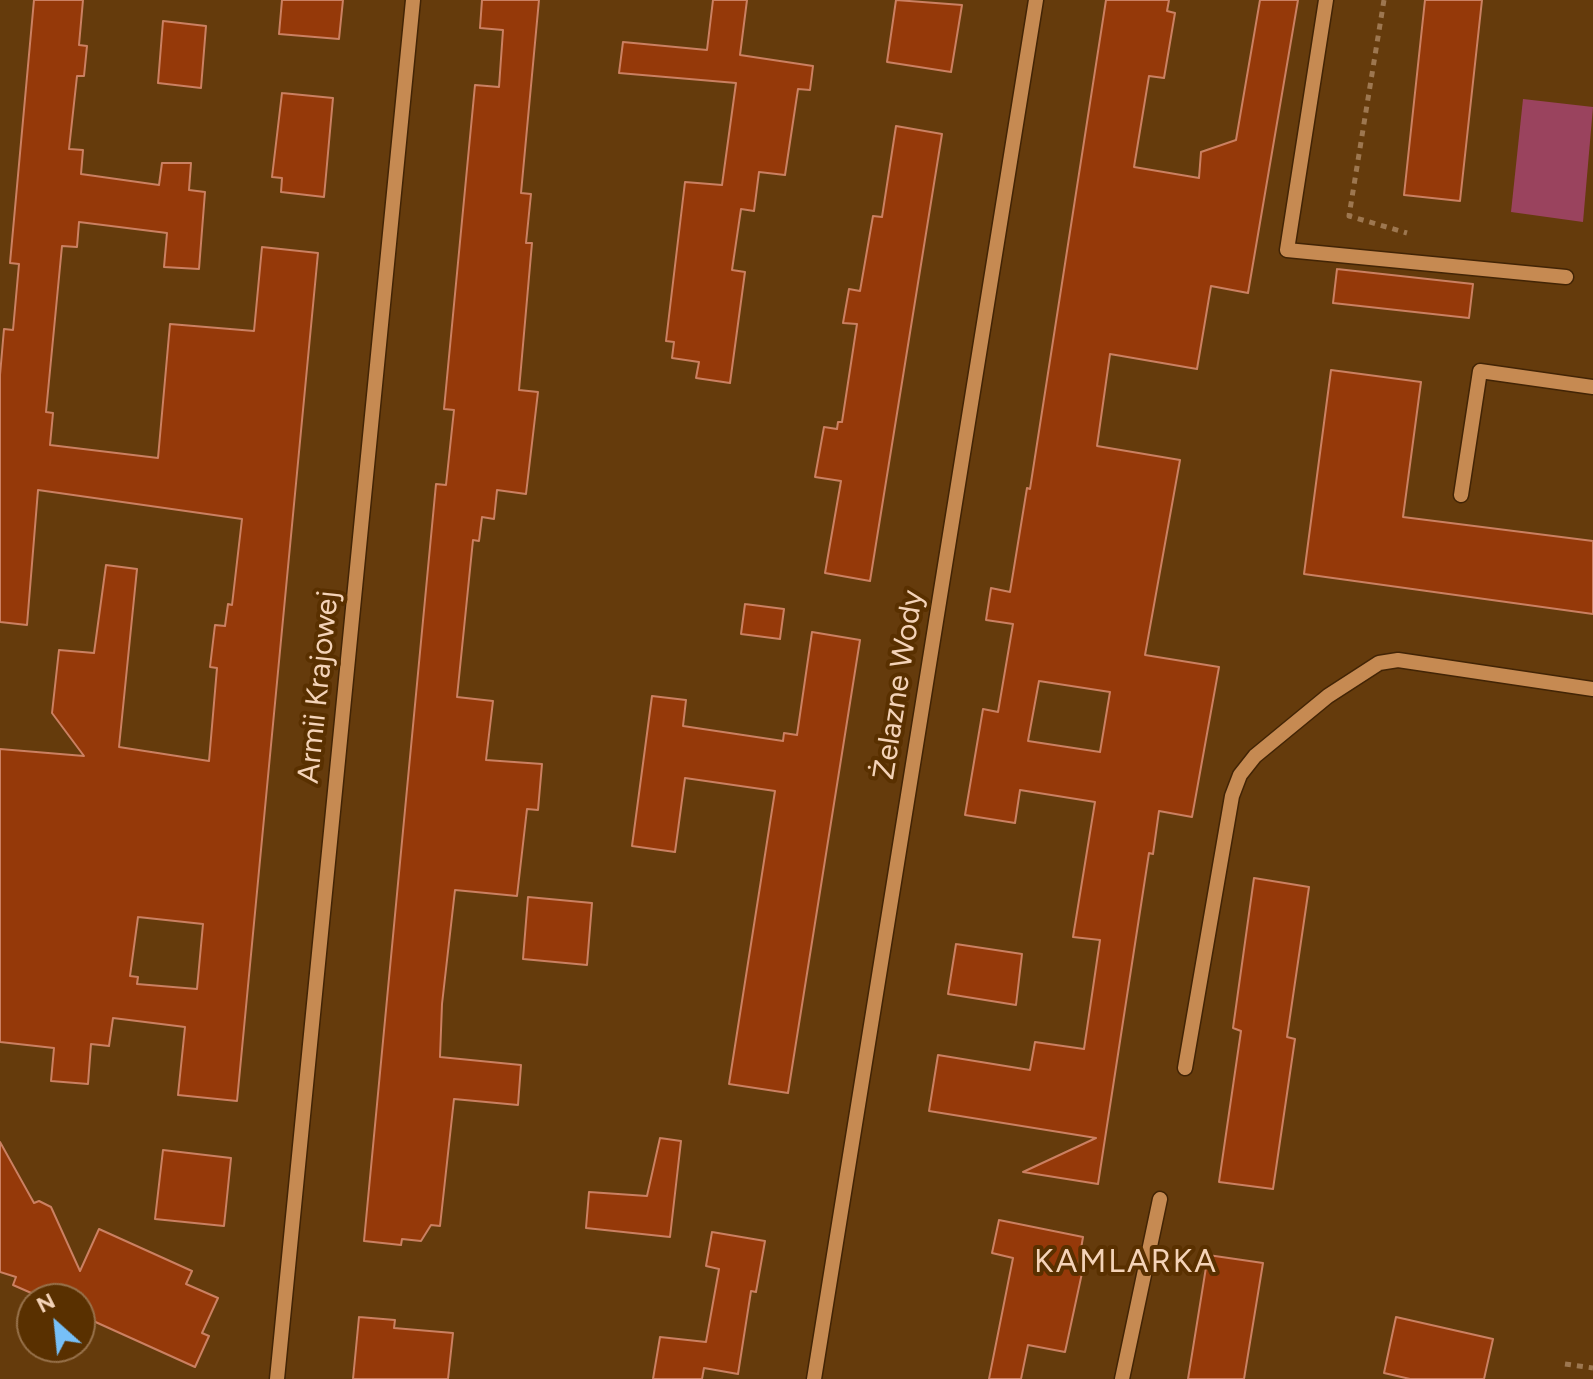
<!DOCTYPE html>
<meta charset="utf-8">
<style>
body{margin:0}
#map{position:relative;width:1593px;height:1379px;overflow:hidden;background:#653b0c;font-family:Figtree,sans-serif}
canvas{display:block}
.north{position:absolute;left:16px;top:1283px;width:80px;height:80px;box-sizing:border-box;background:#593000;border:2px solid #97714a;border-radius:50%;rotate:333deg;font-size:22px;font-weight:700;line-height:32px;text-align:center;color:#f4d3b8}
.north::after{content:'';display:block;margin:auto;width:28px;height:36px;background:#77c0f7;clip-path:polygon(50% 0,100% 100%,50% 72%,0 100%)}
</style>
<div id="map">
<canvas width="1593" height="1379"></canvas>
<div class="north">N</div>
</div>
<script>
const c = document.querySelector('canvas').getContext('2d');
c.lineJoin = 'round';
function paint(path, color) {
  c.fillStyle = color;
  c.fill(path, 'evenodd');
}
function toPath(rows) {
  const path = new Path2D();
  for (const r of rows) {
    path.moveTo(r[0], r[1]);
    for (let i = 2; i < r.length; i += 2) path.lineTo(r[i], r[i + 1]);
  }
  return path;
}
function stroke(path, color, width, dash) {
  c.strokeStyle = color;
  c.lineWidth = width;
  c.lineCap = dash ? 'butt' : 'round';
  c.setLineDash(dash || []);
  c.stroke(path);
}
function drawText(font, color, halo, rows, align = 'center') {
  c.font = font + ' Figtree,sans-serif';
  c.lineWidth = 8;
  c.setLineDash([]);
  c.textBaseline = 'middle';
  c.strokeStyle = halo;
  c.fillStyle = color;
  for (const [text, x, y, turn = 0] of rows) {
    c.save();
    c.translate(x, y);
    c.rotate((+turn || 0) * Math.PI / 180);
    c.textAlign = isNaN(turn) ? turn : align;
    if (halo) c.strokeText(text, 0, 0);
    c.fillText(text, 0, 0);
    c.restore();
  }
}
paint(toPath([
 [1523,99,1593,107,1583,222,1511,212]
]), '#9a435e');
const building = toPath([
 [34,0,83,0,79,45,87,46,84,76,77,76,69,149,83,150,81,174,159,185,162,163,191,163,189,190,205,192,199,269,164,267,167,233,79,222,77,247,62,246,46,412,53,413,50,445,158,458,170,324,254,331,262,247,318,253,237,1101,178,1095,185,1027,113,1018,109,1046,91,1044,88,1084,51,1081,54,1048,0,1042,0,749,84,756,52,713,59,650,94,653,106,565,137,569,119,747,209,761,217,668,210,667,215,625,225,626,228,604,232,605,242,519,38,490,27,625,0,622,0,375,4,329,13,330,19,264,10,263,34,0],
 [138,917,203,924,197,989,137,984,138,977,130,976,138,917],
 [282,0,343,0,339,39,279,34,282,0],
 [482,0,539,0,521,193,531,194,526,243,532,243,519,390,538,392,526,494,497,490,494,519,482,517,479,541,473,540,457,697,493,701,486,760,542,764,538,810,527,809,517,896,455,890,442,1004,440,1057,521,1065,518,1105,454,1099,440,1226,431,1225,421,1241,402,1239,401,1245,364,1241,436,484,446,485,454,410,444,409,475,85,499,87,503,30,480,28,482,0],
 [713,0,747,0,740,55,813,66,810,90,798,89,785,175,759,172,754,211,741,209,732,270,745,272,730,383,696,378,699,362,672,358,674,342,666,341,685,182,722,185,736,83,619,73,623,42,707,50,713,0],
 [896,0,962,5,951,72,887,62,896,0],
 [1106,0,1169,0,1167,11,1175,13,1164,78,1149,76,1134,167,1199,178,1201,152,1236,140,1260,0,1298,0,1248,293,1211,286,1197,369,1110,354,1097,446,1180,460,1145,655,1219,667,1192,817,1159,811,1153,854,1149,853,1098,1184,1023,1172,1096,1138,929,1111,938,1055,1030,1070,1035,1042,1084,1049,1100,940,1073,937,1095,802,1020,790,1015,823,965,815,983,709,998,712,1013,624,986,620,991,588,1010,592,1027,488,1030,489,1106,0],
 [1039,681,1110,692,1100,752,1028,741,1039,681],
 [1425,0,1482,0,1460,201,1404,195,1425,0],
 [163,21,206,26,201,88,158,83,163,21],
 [282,93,333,98,324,197,281,192,282,178,272,177,282,93],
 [896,126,942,134,870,581,825,573,841,481,815,477,824,427,837,429,838,422,842,422,857,324,843,323,849,289,860,291,873,216,882,217,896,126],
 [1337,269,1473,284,1469,318,1333,303,1337,269],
 [1331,370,1421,382,1403,517,1593,541,1593,614,1304,574,1331,370],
 [745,604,784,609,780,639,741,634,745,604],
 [812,632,860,640,788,1093,729,1084,775,791,685,778,675,852,632,846,652,696,686,700,683,726,783,741,784,733,797,735,812,632],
 [1254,878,1309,887,1287,1037,1295,1039,1273,1189,1219,1182,1241,1031,1233,1028,1254,878],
 [528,897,592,903,587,965,523,959,528,897],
 [956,944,1022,954,1016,1005,948,994,956,944],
 [660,1138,681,1141,670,1237,586,1228,589,1192,647,1196,660,1138],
 [0,1142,34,1203,39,1201,51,1207,80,1271,99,1229,192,1271,186,1284,218,1298,202,1333,209,1336,195,1367,80,1315,80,1299,45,1299,13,1285,16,1277,0,1272,0,1142],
 [163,1150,231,1158,224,1226,155,1219,163,1150],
 [999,1220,1083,1237,1077,1272,1082,1273,1065,1352,1028,1345,1021,1379,989,1379,1013,1258,992,1253,999,1220],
 [712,1232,765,1241,756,1292,751,1291,738,1374,704,1368,702,1379,653,1379,660,1337,706,1342,719,1269,706,1266,712,1232],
 [1208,1255,1263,1263,1244,1379,1188,1379,1208,1255],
 [359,1317,395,1320,394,1328,453,1333,448,1379,353,1379,359,1317],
 [1396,1317,1493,1339,1484,1379,1410,1379,1384,1373,1396,1317]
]);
paint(building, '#953909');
stroke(building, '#cb8062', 2);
const minor = toPath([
 [1326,0,1287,250,1566,277],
 [1461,495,1480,371,1593,387],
 [1185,1068,1232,796,1240,775,1255,756,1328,696,1379,663,1398,660,1593,689],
 [277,1379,413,0],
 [814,1379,1036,0],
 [1122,1379,1160,1199]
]);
stroke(minor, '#422405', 17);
stroke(toPath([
 [1384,0,1349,216,1407,233],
 [1565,1364,1593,1368]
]), '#9d7750', 5, [6, 6]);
stroke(minor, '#c68a52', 14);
drawText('30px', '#f4d3b8', '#593000', [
 ["Żelazne Wody",899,685,-81],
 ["Armii Krajowej",319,687,-84]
]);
c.letterSpacing = '2px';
drawText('32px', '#f4d3b8', '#593000', [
 ["KAMLARKA",1126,1263]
]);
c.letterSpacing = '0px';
</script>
